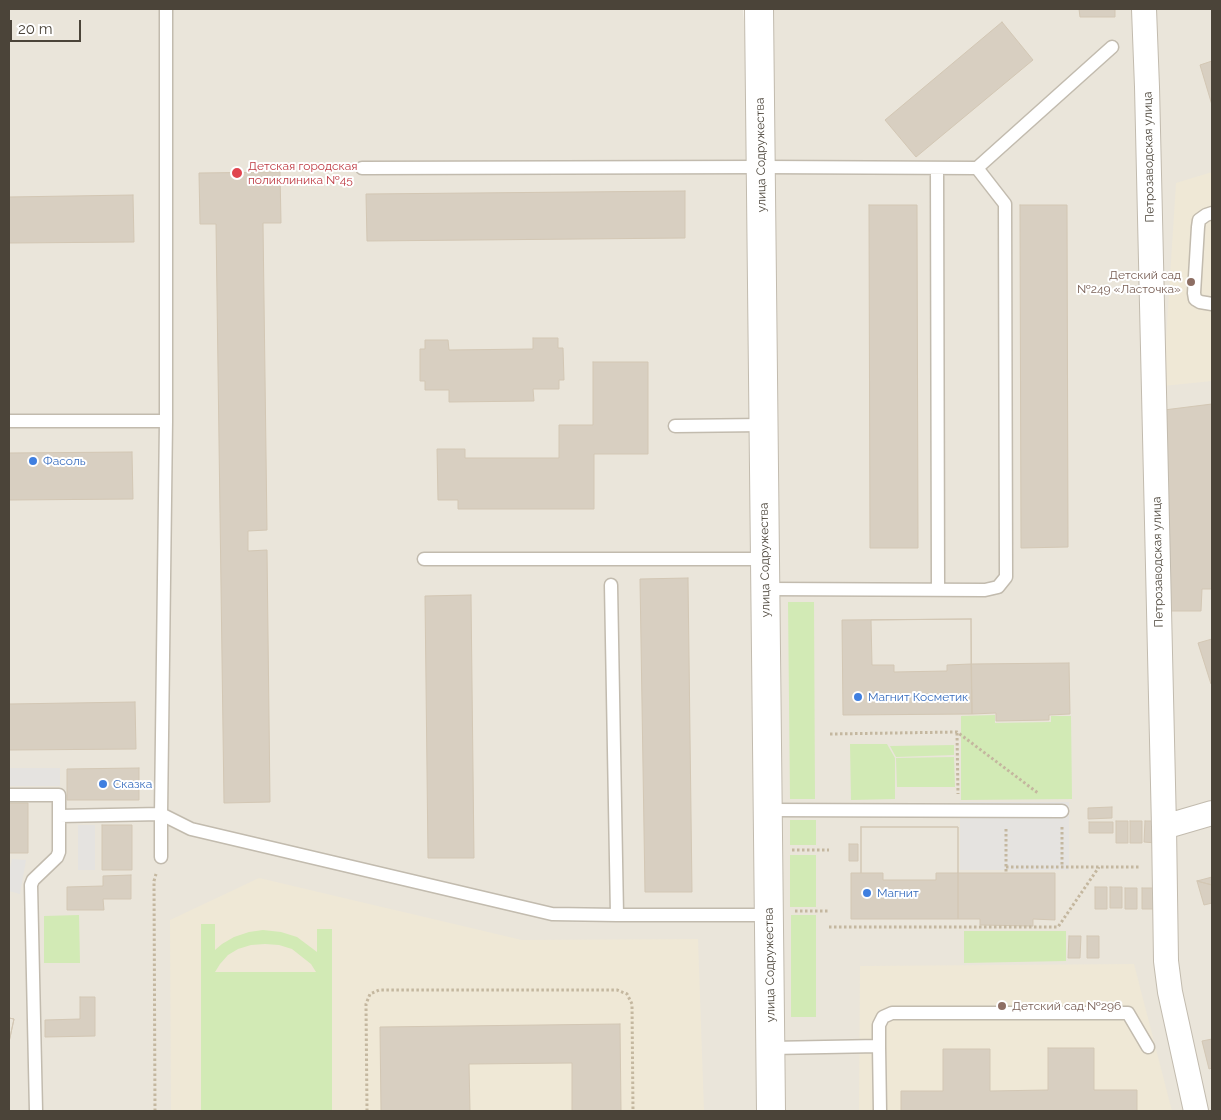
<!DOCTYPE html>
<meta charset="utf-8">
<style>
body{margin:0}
#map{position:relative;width:1221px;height:1120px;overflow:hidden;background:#f6f3ec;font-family:Raleway,sans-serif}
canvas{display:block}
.frame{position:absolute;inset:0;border:10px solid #4b4439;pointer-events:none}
.scale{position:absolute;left:10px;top:20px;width:71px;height:22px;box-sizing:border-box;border:2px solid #4b4439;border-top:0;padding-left:6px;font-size:15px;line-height:18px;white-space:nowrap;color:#4b4439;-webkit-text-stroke:4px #fff;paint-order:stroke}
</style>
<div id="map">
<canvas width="1221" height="1120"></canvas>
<div class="frame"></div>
<div class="scale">20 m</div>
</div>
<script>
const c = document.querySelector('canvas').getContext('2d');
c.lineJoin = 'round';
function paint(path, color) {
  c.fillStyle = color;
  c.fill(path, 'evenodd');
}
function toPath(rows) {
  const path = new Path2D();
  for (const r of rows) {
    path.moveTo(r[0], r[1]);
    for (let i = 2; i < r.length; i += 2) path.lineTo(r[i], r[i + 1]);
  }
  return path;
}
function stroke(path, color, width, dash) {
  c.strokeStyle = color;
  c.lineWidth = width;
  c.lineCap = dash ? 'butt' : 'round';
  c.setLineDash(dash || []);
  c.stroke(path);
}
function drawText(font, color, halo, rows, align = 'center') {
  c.font = font + ' Raleway,sans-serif';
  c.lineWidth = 4;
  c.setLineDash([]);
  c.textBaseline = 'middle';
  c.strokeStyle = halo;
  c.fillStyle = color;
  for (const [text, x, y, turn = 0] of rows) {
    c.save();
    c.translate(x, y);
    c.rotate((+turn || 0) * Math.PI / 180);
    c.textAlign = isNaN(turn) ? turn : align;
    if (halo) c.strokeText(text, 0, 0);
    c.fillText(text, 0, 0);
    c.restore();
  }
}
paint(toPath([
 [9,9,743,9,752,125,762,1100,755,1111,9,1111],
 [773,9,1212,9,1212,1111,781,1111]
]), '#eae5da');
paint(toPath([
 [1212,172,1212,381,1163,386,1176,183],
 [259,878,522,940,698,939,704,1111,171,1111,170,920],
 [1134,964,1172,1111,859,1111,860,966]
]), '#efe8d6');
paint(toPath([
 [788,602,814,602,815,799,790,799],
 [995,715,995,723,1051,722,1051,716,1071,716,1072,799,961,800,961,716],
 [850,744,887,744,895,758,895,799,851,800],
 [954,745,954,755,896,757,890,746],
 [954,757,955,787,897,787,896,758],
 [790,820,816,820,816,845,790,845],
 [790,855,816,855,816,907,790,907],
 [79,915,80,963,44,963,44,916],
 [791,915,816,915,816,1017,791,1017],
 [201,924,215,924,215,950,222,944,234,937,249,932,263,930,281,932,297,937,317,952,317,929,332,929,332,1111,201,1111],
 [265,944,279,945,292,949,311,964,316,972,215,972,220,964,228,955,238,949,251,945],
 [964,931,1066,931,1066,961,964,963]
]), '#d2eab5');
paint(toPath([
 [9,768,60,768,60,786,9,786],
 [960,802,1069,802,1069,870,960,870],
 [78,825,95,825,95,870,78,870],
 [12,859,26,860,20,894,9,891,9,872]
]), '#e5e3e0');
const building = toPath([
 [1079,9,1115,9,1115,17,1080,17,1079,9],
 [1002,22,1033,60,916,157,885,120,1002,22],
 [1212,61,1212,105,1200,65,1212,61],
 [280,172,281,223,263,223,267,530,248,531,248,551,267,550,270,802,224,803,216,224,200,224,199,173,280,172],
 [685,191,685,238,367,241,366,194,685,191],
 [133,195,134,242,9,243,9,197,133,195],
 [869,205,917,205,918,548,870,548,869,205],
 [1020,205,1067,205,1068,547,1021,548,1020,205],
 [533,338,558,338,558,348,563,348,564,380,559,380,559,389,533,389,534,401,449,402,449,390,425,390,425,381,420,381,420,349,425,349,425,340,448,340,449,350,533,349,533,338],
 [593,362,648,362,648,454,594,454,594,509,458,509,458,500,438,500,437,449,465,449,465,458,559,458,559,425,593,425,593,362],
 [1212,404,1212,589,1202,589,1201,611,1164,611,1164,410,1212,404],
 [132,452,133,499,9,500,9,453,132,452],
 [688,578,692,892,645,892,640,579,688,578],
 [471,595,474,858,428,858,425,596,471,595],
 [971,619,972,714,843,715,842,620,971,619],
 [971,619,971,664,947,665,947,671,894,672,894,665,872,665,871,620,971,619],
 [1212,639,1212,683,1211,684,1198,643,1212,639],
 [1069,663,1070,714,1049,715,1049,720,996,721,996,713,972,714,971,664,1069,663],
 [135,702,136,749,9,750,9,704,135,702],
 [139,768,139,800,67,800,67,769,139,768],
 [9,803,28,803,28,853,9,853,9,803],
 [1112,807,1112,818,1088,819,1088,808,1112,807],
 [1116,821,1128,821,1128,843,1116,843,1116,821],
 [1130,821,1142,821,1142,843,1130,843,1130,821],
 [1145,821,1157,821,1156,843,1144,842,1145,821],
 [1089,822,1113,822,1113,833,1089,833,1089,822],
 [102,825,132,825,132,870,102,870,102,825],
 [861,827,958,827,958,919,851,919,851,873,861,873,861,827],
 [861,827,958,827,958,873,936,873,936,880,883,880,883,873,861,873,861,827],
 [849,844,858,844,858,861,849,861,849,844],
 [958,873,1055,873,1055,920,1033,919,1033,926,980,925,980,919,958,919,958,873],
 [131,875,131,899,103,899,104,910,67,910,67,887,103,886,103,876,131,875],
 [1212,877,1212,885,1197,881,1212,877],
 [1197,881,1212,885,1212,903,1204,905,1197,881],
 [1095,887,1107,887,1107,909,1095,909,1095,887],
 [1110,887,1122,887,1122,908,1110,908,1110,887],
 [1125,888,1137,888,1137,909,1125,909,1125,888],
 [1142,888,1154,888,1154,909,1142,909,1142,888],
 [1069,936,1081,936,1080,958,1068,958,1069,936],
 [1087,936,1099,936,1099,958,1087,958,1087,936],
 [80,997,95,997,95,1036,45,1037,45,1020,80,1019,80,997],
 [9,1018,14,1019,9,1042,9,1018],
 [9,1018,14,1019,9,1042,9,1018],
 [620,1024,621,1111,572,1111,572,1063,469,1064,470,1111,381,1111,380,1027,620,1024],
 [1212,1039,1212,1068,1209,1069,1202,1041,1212,1039],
 [1048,1048,1094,1048,1094,1090,1137,1090,1137,1111,901,1111,901,1091,943,1091,943,1049,990,1049,990,1091,1048,1090,1048,1048]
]);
paint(building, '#d8cfc1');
stroke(building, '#d3c7b4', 1);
const service = toPath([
 [362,168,761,167,977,168,1112,47],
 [937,168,938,590],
 [1212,213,1206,215,1199,220,1198,227,1194,293,1195,299,1200,302,1212,304],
 [9,421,166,421],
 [675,426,764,425],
 [424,559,765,559],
 [611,585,617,915],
 [766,589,985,590,998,587,1006,577,1005,204,977,168],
 [9,795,59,795,59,852,57,857,33,880,31,885,36,1111],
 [768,810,1062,811],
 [59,816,161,814,166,421,166,9],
 [161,857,161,814,191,829,552,914,617,915,769,915],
 [879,1046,880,1111],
 [771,1048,879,1046,879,1025,883,1017,892,1013,1128,1013,1148,1047]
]);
const minor = toPath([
 [1144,9,1147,87,1164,827,1166,961,1170,992,1196,1111],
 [1164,827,1212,813]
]);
const tertiary = toPath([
 [759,9,771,1111]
]);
stroke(service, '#c2bbae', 15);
stroke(minor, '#c2bbae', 26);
stroke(tertiary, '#c2bbae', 30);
stroke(toPath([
 [957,733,958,794],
 [830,734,957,732,1038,793],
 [1062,827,1062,867],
 [1006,829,1006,873],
 [792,850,829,850],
 [1006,867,1141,867],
 [795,911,829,911],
 [829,927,1058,927,1099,867],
 [155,1111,154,881,156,874],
 [367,1111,366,1004,370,994,379,990,617,990,627,994,632,1004,633,1111]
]), '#c4b79f', 3, [2.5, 2.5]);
stroke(service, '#fff', 12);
stroke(minor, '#fff', 24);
stroke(tertiary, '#fff', 28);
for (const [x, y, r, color] of [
 [237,173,6,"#e0444e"],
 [1191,282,5,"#8d6e63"],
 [33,461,5,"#3f7fe0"],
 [858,697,5,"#3f7fe0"],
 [103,784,5,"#3f7fe0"],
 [867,893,5,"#3f7fe0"],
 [1002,1006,5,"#8d6e63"]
]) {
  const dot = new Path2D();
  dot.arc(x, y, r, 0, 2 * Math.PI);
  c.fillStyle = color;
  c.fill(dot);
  stroke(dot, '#fff', 2);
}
drawText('12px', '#4b4439', '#fff', [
 ["улица Содружества",761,155,-91],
 ["Петрозаводская улица",1149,157,-91],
 ["улица Содружества",765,560,-91],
 ["Петрозаводская улица",1158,562,-91],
 ["улица Содружества",770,965,-91]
]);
drawText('12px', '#be3a42', '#fff', [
 ["Детская городская",248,166],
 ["поликлиника №45",248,180]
], 'left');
drawText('12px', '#785e54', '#fff', [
 ["Детский сад",1181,275],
 ["№249 «Ласточка»",1181,289],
 ["Детский сад №296",1012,1006,"left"]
], 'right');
drawText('12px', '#366cbe', '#fff', [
 ["Фасоль",43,461],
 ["Магнит Косметик",868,697],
 ["Сказка",113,784],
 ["Магнит",877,893]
], 'left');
</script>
